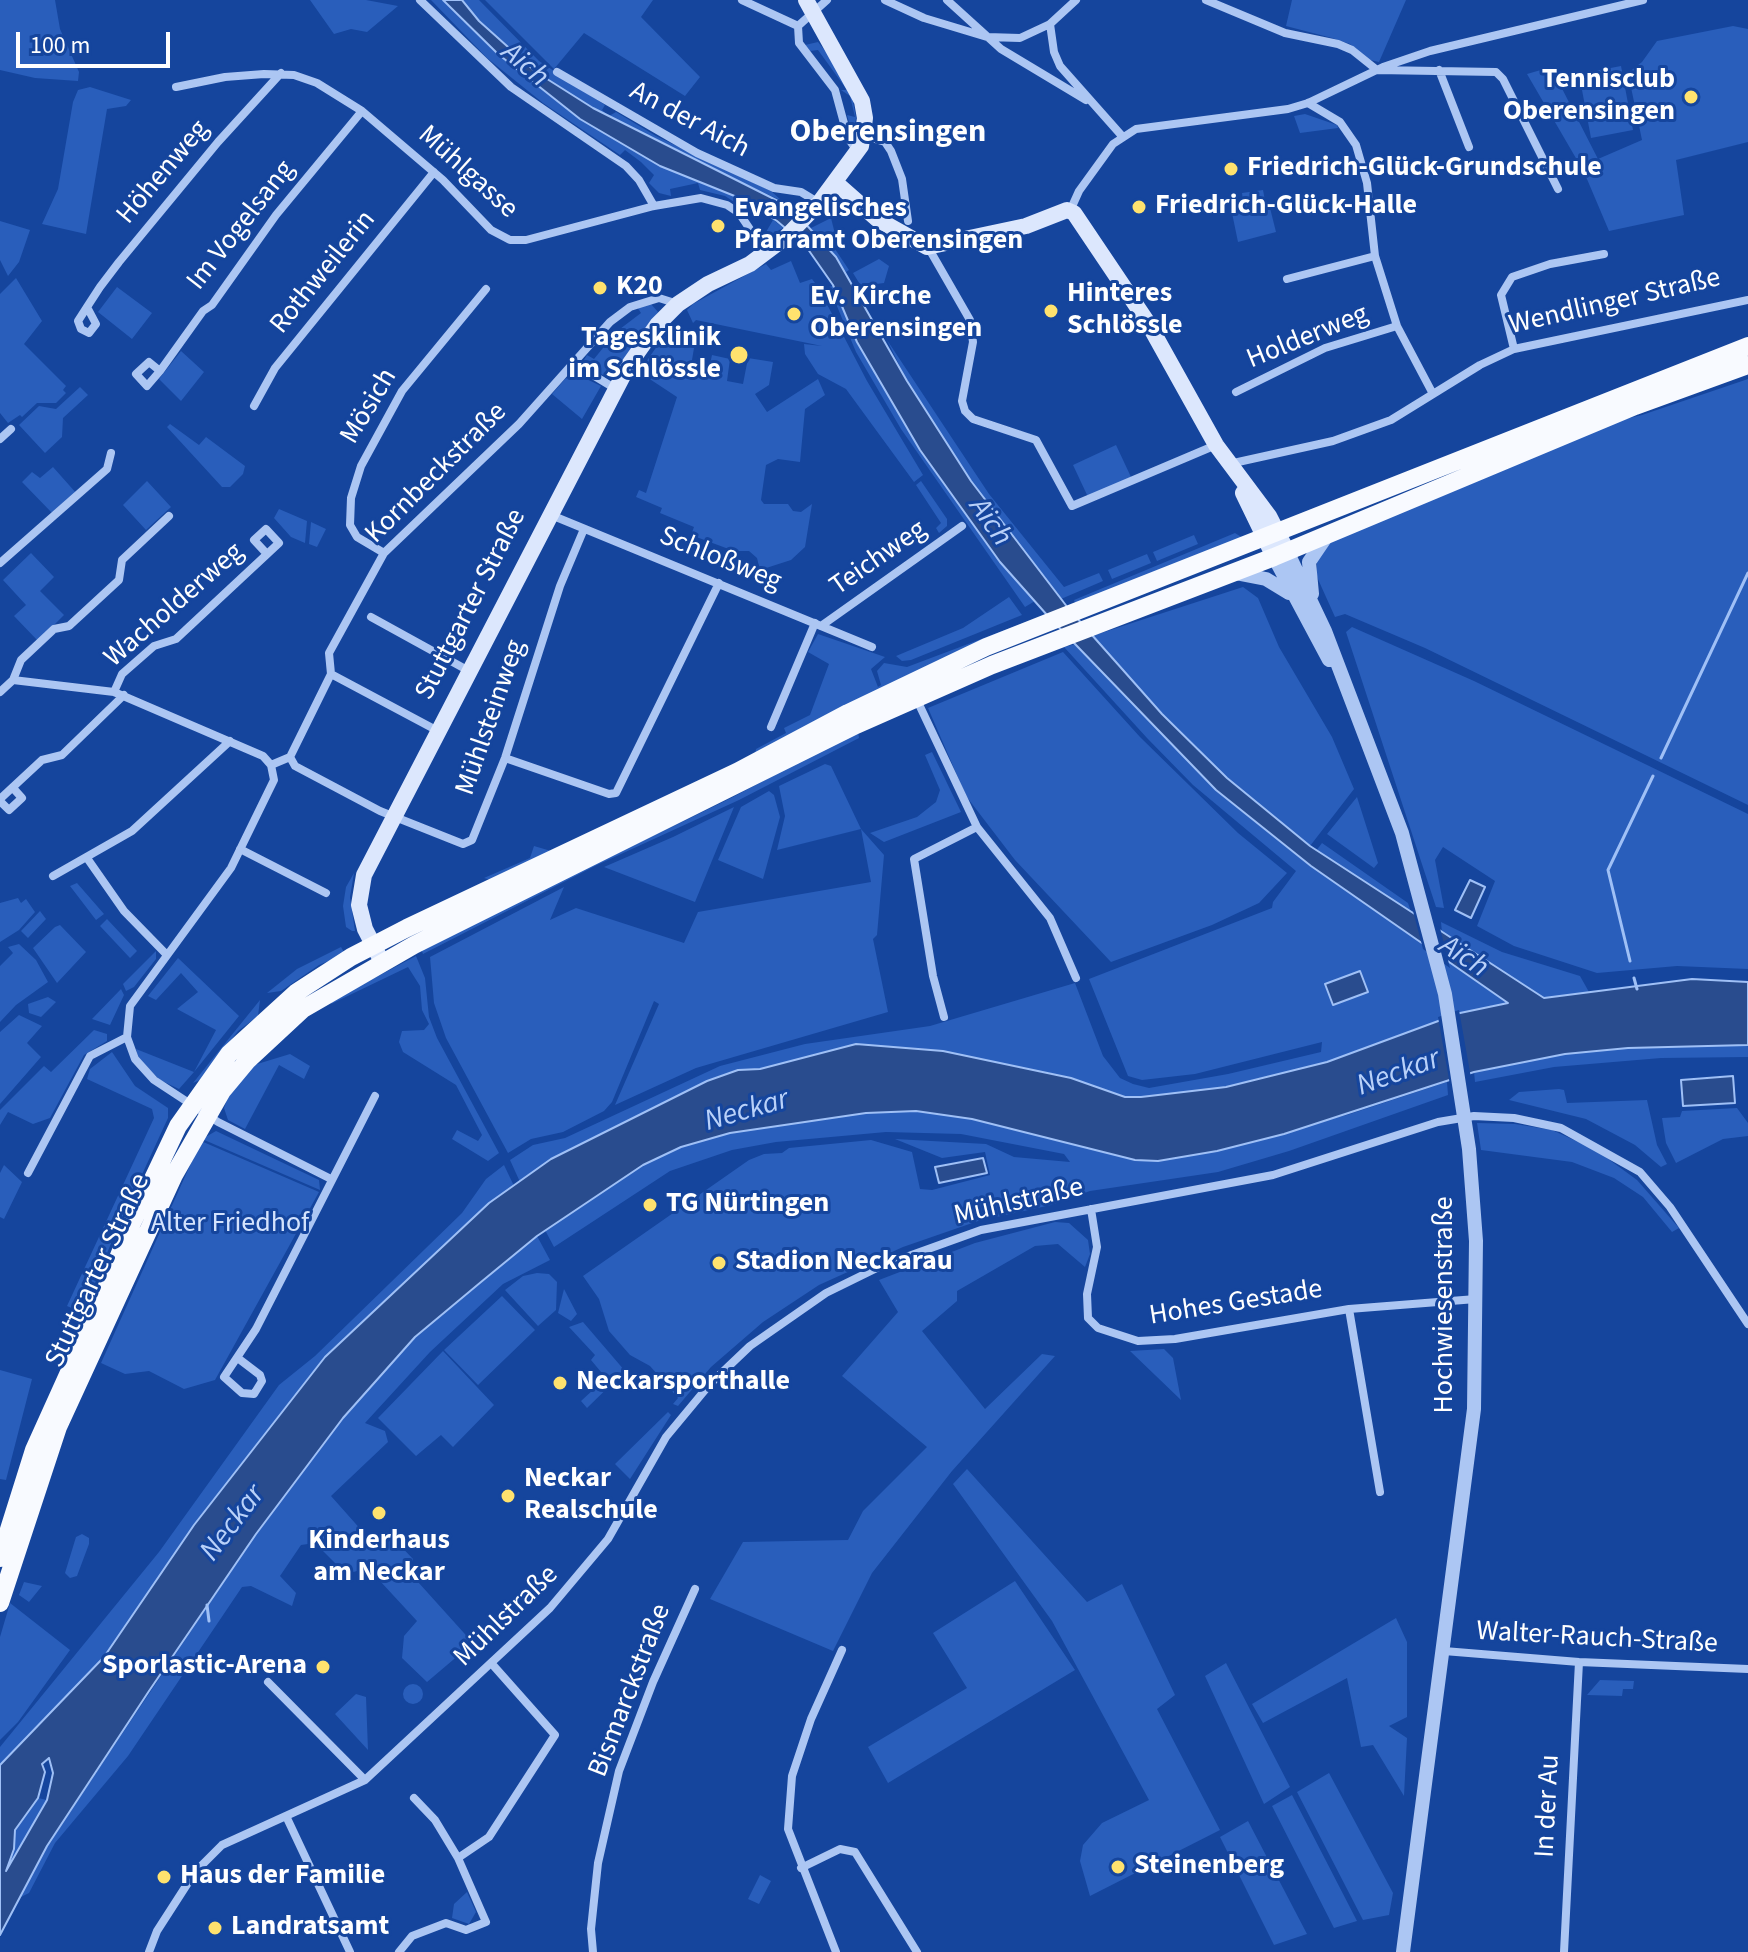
<!DOCTYPE html>
<meta charset="utf-8">
<style>
body{margin:0}
#map{position:relative;width:1748px;height:1952px;overflow:hidden;background:#15459d;font-family:"Source Sans 3",sans-serif}
canvas{display:block}
.scale{position:absolute;left:16px;top:32px;width:154px;height:36px;box-sizing:border-box;border:4px solid #fff;border-top:0;padding-left:10px;font-size:24px;line-height:28px;white-space:nowrap;color:#fff;-webkit-text-stroke:6px #15459d;paint-order:stroke}
</style>
<div id="map">
<canvas width="1748" height="1952"></canvas>
<div class="scale">100 m</div>
</div>
<script>
const c = document.querySelector('canvas').getContext('2d');
c.lineJoin = 'round';
function paint(path, color) {
  c.fillStyle = color;
  c.fill(path, 'evenodd');
}
function toPath(rows) {
  const path = new Path2D();
  for (const r of rows) {
    if (r.length === 3) {
      path.moveTo(r[0] + r[2], r[1]);
      path.arc(r[0], r[1], r[2], 0, 2 * Math.PI);
      continue;
    }
    path.moveTo(r[0], r[1]);
    for (let i = 2; i < r.length; i += 2) path.lineTo(r[i], r[i + 1]);
  }
  return path;
}
function stroke(path, color, width, dash) {
  c.strokeStyle = color;
  c.lineWidth = width;
  c.lineCap = dash ? 'butt' : 'round';
  c.setLineDash(dash || []);
  c.stroke(path);
}
function drawText(font, color, halo, rows, align = 'center') {
  c.font = font + ' "Source Sans 3",sans-serif';
  c.lineWidth = 6;
  c.setLineDash([]);
  c.textBaseline = 'middle';
  c.strokeStyle = halo;
  c.fillStyle = color;
  for (const [text, x, y, turn = 0] of rows) {
    c.save();
    c.translate(x, y);
    c.rotate((+turn || 0) * Math.PI / 180);
    c.textAlign = isNaN(turn) ? turn : align;
    if (halo) c.strokeText(text, 0, 0);
    c.fillText(text, 0, 0);
    c.restore();
  }
}
paint(toPath([
 [0,0,55,0,60,29,79,72,78,81,35,78,0,70],
 [310,0,366,0,398,6,367,32,351,29,334,34],
 [431,0,443,0,498,54,580,119,660,166,742,199,762,210,783,228,770,235,766,232,773,220,755,208,751,213,725,196,700,190,698,183,670,189,671,196,659,193,649,183,654,175,641,162,625,150,620,155,543,103,487,58],
 [462,0,479,0,539,61,605,105,602,110,609,116,616,112,656,136,771,191,782,201,664,146,630,129,567,93,536,72,479,21],
 [485,0,653,0,641,17,700,77,685,96,584,33,554,69],
 [1292,0,1406,0,1379,62,1366,59,1350,44,1332,38,1286,26],
 [1733,26,1748,29,1748,142,1676,160,1684,215,1609,231,1584,172,1527,74,1551,67,1598,159,1642,140,1628,73,1642,62,1657,41],
 [818,42,834,62,852,96,856,118,853,137,847,115,855,117,850,96,841,90,847,90,818,50,810,51,805,45],
 [1621,66,1633,130,1591,138,1579,74],
 [90,87,131,100,126,106,107,109,86,234,42,224,58,189,73,102,78,90],
 [1305,114,1337,125,1338,128,1300,133,1294,116],
 [1263,190,1266,206,1244,209,1242,193],
 [1270,208,1276,232,1238,242,1232,213],
 [831,218,835,234,827,237,849,270,846,272,811,228],
 [0,221,30,230,19,262,8,276,0,260],
 [879,259,889,266,884,283,861,286,853,273],
 [791,261,800,283,812,279,818,287,867,381,923,475,914,482,846,389,818,374,805,354,804,344,822,346,696,320,693,323,687,310,693,304,766,264,771,270],
 [16,278,42,321,24,344,66,386,63,390,66,393,56,403,37,403,22,417,20,415,8,423,0,413,0,294],
 [833,286,857,342,920,450,1000,562,1035,601,1025,607,901,429,856,352,829,287],
 [117,287,152,313,132,339,98,312],
 [651,304,658,312,616,373,607,377,587,367,584,360,587,355,594,359,616,332,641,313,637,307],
 [669,329,696,336,692,360,710,364,712,355,730,359,727,381,743,384,748,358,773,362,769,385,755,394,767,412,818,379,825,395,805,409,800,462,778,459,766,465,761,500,764,504,788,504,793,511,801,512,812,504,805,547,791,560,760,570,757,558,749,551,734,551,691,535,694,527,660,513,662,508,636,497,639,490,646,493,677,397,639,372],
 [887,340,989,494,1064,587,1099,573,1103,581,1061,599,971,481,907,381],
 [181,351,204,372,181,401,159,379],
 [576,374,601,386,582,419,552,394,565,379],
 [1748,379,1748,805,1425,648,1345,614,1335,617,1317,577,1317,556,1329,542,1608,423,1642,415],
 [80,387,88,395,63,418,62,437,45,453,19,425,39,406,56,409],
 [170,424,199,445,206,437,245,466,243,474,230,487,222,487,167,427],
 [1116,445,1131,477,1088,497,1073,465],
 [53,467,77,494,54,515,22,482,32,472,40,478],
 [147,481,171,507,146,530,123,505],
 [921,481,947,519,947,526,939,533,936,528,941,523,916,485],
 [279,509,307,521,305,543,291,537,274,518],
 [311,522,326,529,317,547,309,544],
 [1235,533,1243,538,1077,608,1074,600],
 [1194,535,1198,544,1157,561,1153,552],
 [31,553,54,577,40,591,64,615,38,641,14,616,26,605,3,580],
 [1147,554,1151,563,1112,579,1108,570],
 [1243,587,1258,598,1279,647,1332,737,1354,789,1310,846,1227,778,1162,714,1092,636],
 [1009,597,1022,615,911,660,902,661,896,656,963,628],
 [1037,618,494,881,484,878,530,858,534,846,551,851,755,754,756,749,786,733,784,728,810,715,829,664,808,652,818,634,885,657,871,669,878,687,881,685,877,671,884,663,907,667],
 [1352,627,1474,681,1748,814,1748,969,1677,966,1597,973,1514,946,1477,926,1495,881,1443,847,1435,860,1444,908,1436,907,1346,632],
 [1076,644,1216,790,1311,866,1509,1003,1460,1013,1327,1062,1226,1087,1141,1097,1126,1097,1071,1078,943,1051,856,1044,760,1069,738,1070,707,1081,551,1159,520,1182,510,1160,533,1145,565,1138,720,1066,805,1044,930,1026,1075,983,1103,1056,1120,1078,1133,1084,1149,1088,1228,1074,1321,1052,1322,1042,1195,1074,1142,1080,1128,1076,1089,979,1272,908,1273,902,1296,871,1193,785,1147,738,1064,647],
 [1063,652,1140,737,1238,833,1287,873,1259,903,1212,925,1111,962,1015,860,966,796,928,708],
 [858,731,859,738,739,800,597,865,423,954,421,949,731,798],
 [932,752,961,812,884,842,870,833,917,817,936,802,940,790,925,755],
 [825,764,831,766,861,829,884,855,877,935,873,939,888,1012,696,1068,615,1105,659,1004,654,1001,612,1102,604,1111,563,1132,531,1139,508,1153,446,1038,434,1003,430,957,564,887,550,920,576,908,684,943,698,912,871,882,861,829,777,850,785,816,779,786],
 [769,791,774,795,780,817,763,879,718,860,741,807],
 [1357,797,1378,863,1374,868,1327,834],
 [734,807,695,902,604,867,673,837],
 [1322,843,1408,903,1412,915,1316,851],
 [354,873,350,897,355,931,352,931,346,927,343,906,346,887],
 [77,883,104,914,96,920,70,886],
 [18,898,21,903,26,899,35,912,19,930,0,942,0,903],
 [40,911,46,919,28,938,21,931],
 [107,919,137,951,130,958,100,926],
 [1441,922,1502,952,1580,976,1589,992,1544,998,1442,933],
 [60,925,86,952,57,983,33,948,55,927],
 [19,944,36,960,48,982,16,1005,0,1022,0,966,13,953,8,947],
 [341,947,345,954,319,965,281,991,267,993,297,969],
 [156,951,156,959,134,987,126,991,123,984],
 [416,956,425,978,429,1017,437,1038,499,1153,488,1161,452,1139,457,1130,478,1141,482,1135,456,1085,403,1052,399,1042,402,1031,424,1030,429,1024,422,1010,420,986,408,967,331,1004,333,1000],
 [178,958,239,1016,194,1072,179,1089,160,1080,138,1058,136,1049,194,1072,216,1030,177,1009,198,992,181,973,156,1000,148,996],
 [121,989,124,995,110,1025,92,1019],
 [48,997,56,1002,41,1017,29,1013,28,1004],
 [260,1000,258,1016,238,1031,200,1080,193,1083],
 [19,1015,42,1026,27,1043,41,1057,0,1104,0,1032],
 [94,1030,107,1034,107,1041,84,1055,50,1118,33,1124,8,1112,0,1125,0,1110,44,1066,51,1072],
 [1748,1045,1748,1057,1661,1058,1554,1067,1475,1082,1474,1072,1565,1054,1628,1048],
 [112,1052,135,1086,168,1108,168,1118,116,1231,83,1313,67,1306,154,1118,152,1109,87,1079,90,1069],
 [290,1054,310,1066,304,1079,279,1065,245,1129,228,1120,224,1108,228,1097,254,1065],
 [1447,1082,1448,1095,1289,1151,1218,1172,1090,1191,1051,1205,978,1221,903,1247,819,1285,763,1322,711,1367,678,1406,673,1404,678,1398,650,1366,630,1355,609,1331,599,1299,583,1276,749,1160,764,1154,782,1153,789,1148,871,1140,912,1152,920,1189,932,1190,990,1175,985,1152,942,1158,895,1139,986,1144,1014,1157,1070,1162,1064,1154,961,1134,886,1132,776,1142,732,1150,670,1171,554,1247,545,1230,643,1165,681,1147,730,1133,866,1113,916,1111,972,1119,1135,1160,1158,1161,1347,1115],
 [1559,1089,1564,1090,1567,1103,1647,1100,1657,1145,1667,1164,1661,1167,1635,1145,1586,1119,1509,1100,1519,1092],
 [1737,1108,1748,1123,1748,1136,1723,1139,1676,1163,1666,1143,1662,1118,1680,1117,1682,1111],
 [1477,1123,1515,1124,1552,1130,1596,1150,1637,1180,1679,1228,1672,1232,1643,1197,1614,1178,1572,1162,1481,1150],
 [216,1131,319,1180,320,1190,202,1139],
 [201,1141,319,1192,215,1380,184,1389,149,1371,125,1374,101,1363],
 [4,1165,22,1182,4,1219,0,1217,0,1173],
 [504,1165,514,1186,489,1203,325,1357,194,1525,104,1657,0,1765,0,1747,159,1552,279,1385,315,1356,462,1213,486,1179],
 [1055,1222,1069,1223,1088,1240,1090,1254,1085,1267,1058,1244,1035,1246,957,1291,957,1301,922,1331,985,1409,1042,1354,1055,1356,952,1471,872,1573,833,1651,710,1599,743,1542,848,1540,863,1511,927,1447,842,1376,898,1312,879,1280,975,1243],
 [537,1236,550,1260,503,1284,430,1352,365,1423,385,1431,388,1442,331,1496,379,1550,393,1538,413,1559,409,1572,473,1643,427,1682,402,1658,404,1636,417,1621,368,1568,346,1574,315,1543,301,1545,280,1576,296,1593,292,1606,251,1586,242,1587,128,1756,55,1843,29,1893,17,1899,47,1846,256,1534,343,1418,415,1337],
 [537,1273,549,1274,557,1282,556,1310,538,1326,505,1290,523,1276],
 [564,1289,577,1314,571,1321,558,1313],
 [502,1296,535,1330,478,1385,444,1350],
 [583,1322,625,1371,587,1408,581,1401,606,1378,591,1360,595,1355,569,1327],
 [1164,1349,1173,1358,1181,1400,1130,1351],
 [443,1351,494,1405,453,1447,441,1435,416,1456,378,1418],
 [0,1370,32,1379,6,1480,0,1479],
 [668,1412,671,1415,630,1479,615,1464],
 [967,1469,1087,1602,1122,1584,1175,1695,1157,1709,1220,1830,1090,1896,1080,1861,1083,1845,1102,1823,1149,1800,1052,1621,953,1484],
 [82,1534,89,1538,89,1544,77,1576,70,1578,65,1573,76,1537],
 [1015,1581,1075,1670,888,1783,868,1747,967,1688,933,1633],
 [24,1582,42,1586,29,1602,19,1595],
 [10,1603,70,1650,18,1722,0,1740,0,1637],
 [1396,1618,1407,1642,1407,1717,1389,1726,1407,1738,1404,1796,1373,1745,1361,1747,1347,1678,1263,1723,1252,1704],
 [1226,1663,1290,1787,1264,1804,1205,1676],
 [1600,1680,1634,1681,1633,1689,1623,1689,1622,1696,1587,1695],
 [413,1694,10],
 [356,1694,366,1697,368,1750,335,1714],
 [1329,1773,1393,1893,1389,1915,1363,1920,1297,1792],
 [1292,1795,1357,1921,1334,1928,1272,1806],
 [38,1798,47,1800,6,1873,14,1849,15,1830],
 [1248,1821,1307,1934,1274,1945,1220,1837],
 [760,1875,771,1881,759,1904,748,1899],
 [467,1892,476,1912,469,1924,452,1918,454,1904]
]), '#295ebb');
const water = toPath([
 [443,0,462,0,479,21,536,72,593,108,790,207,836,257,907,381,971,481,1068,608,1162,714,1227,778,1310,846,1544,998,1692,979,1748,982,1748,1045,1628,1048,1565,1054,1474,1072,1284,1134,1217,1151,1158,1161,1135,1160,972,1119,916,1111,866,1113,730,1133,681,1147,643,1165,537,1236,481,1282,415,1337,343,1418,256,1534,149,1691,47,1846,0,1935,0,1765,104,1657,194,1525,325,1357,489,1203,551,1159,707,1081,738,1070,760,1069,856,1044,943,1051,1071,1078,1125,1097,1141,1097,1226,1087,1327,1062,1460,1013,1508,1003,1311,866,1216,790,1047,615,1000,562,920,450,857,342,833,285,805,245,777,221,742,199,660,166,580,119,498,54,443,0],
 [49,1758,53,1773,47,1800,6,1871,14,1849,15,1830,38,1798,45,1772,42,1764,49,1758],
 [1470,880,1485,887,1471,918,1455,910,1470,880],
 [1360,971,1368,992,1333,1005,1325,984,1360,971],
 [1733,1076,1735,1103,1683,1106,1681,1080,1733,1076],
 [983,1158,987,1173,939,1183,935,1167,983,1158]
]);
paint(water, '#294c8e');
stroke(water, '#9fc0f6', 2);
paint(toPath([
 [1413,911,1440,928,1450,968,1423,949],
 [1459,1010,1471,1078,1450,1085,1438,1017]
]), '#15459d');
stroke(toPath([
 [1661,758,1748,573],
 [1630,961,1608,870,1653,776],
 [1634,978,1637,989],
 [207,1605,209,1621]
]), '#9fc0f6', 3);
stroke(toPath([
 [420,0,511,87,626,166,639,180,654,206],
 [742,0,798,26],
 [885,0,924,18,987,37,1020,38,1050,24,1076,0],
 [947,0,1001,49,1086,100],
 [1206,0,1285,33,1338,44,1352,50,1377,70,1496,72,1503,79,1558,189],
 [1050,24,1054,52,1060,66,1122,136],
 [798,26,799,43,835,90,848,138,857,151],
 [798,26,827,0],
 [1439,70,1469,147],
 [557,72,697,153,774,188,801,192,819,203],
 [176,87,225,77,264,74,294,75,317,83,362,111,443,180,491,230,510,240,526,240,654,206,701,198,727,205,739,213,766,253],
 [1308,103,1340,122,1356,145,1367,183,1375,256,1397,326,1433,394],
 [865,136,885,142,891,151,902,179,908,221],
 [1070,211,1079,191,1113,144,1136,129,1288,109,1308,103,1383,67,1430,51,1643,0],
 [928,247,970,320,973,342,962,401,965,411,973,419,1036,440,1072,506,1216,445],
 [1287,279,1375,256],
 [87,307,96,324,89,333,81,329,78,321,87,307,100,287,119,262,218,142,281,73],
 [1514,349,1501,295,1512,277,1550,264,1604,254],
 [573,363,616,389],
 [160,371,149,362,136,374,147,386,160,371,203,311,212,305,276,215,362,111],
 [1236,392,1325,348,1397,326],
 [254,406,275,368,434,172],
 [0,439,11,429],
 [1229,464,1333,441,1391,420,1480,365,1514,349,1748,300],
 [551,515,872,647],
 [384,553,357,537,350,525,351,498,361,466,402,391,486,289],
 [0,563,107,469,111,453],
 [371,617,469,671],
 [821,626,962,526],
 [331,674,438,731],
 [13,680,21,660,54,629,69,626,119,580,122,560,169,516],
 [0,692,13,680,114,692,263,756,271,765],
 [114,692,122,674,154,646,176,639,279,543,266,529,254,540,267,554],
 [916,698,977,827,1050,918,1076,978],
 [771,727,815,623],
 [290,757,295,766,380,811,463,844,472,840,505,758,560,586,584,529],
 [505,758,609,794,616,793,719,583],
 [0,799,42,760,62,755,124,695],
 [0,801,9,810,22,798,13,788],
 [240,849,326,893],
 [87,858,124,911,166,954],
 [53,876,132,831,230,741],
 [944,1017,933,976,914,859,977,827],
 [28,1173,90,1056,127,1037],
 [331,1179,218,1122,154,1080,135,1059,127,1037,130,1006,231,868,274,780,271,765,290,757,331,674,329,653,384,553,519,424,610,322,630,307,659,298,678,304],
 [1091,1209,1097,1247,1087,1294,1088,1318,1098,1328,1138,1341,1175,1339,1349,1309,1476,1299],
 [1349,1309,1380,1492],
 [239,1359,260,1375,262,1381,254,1394,242,1393,224,1377,256,1329,375,1096],
 [1444,1651,1579,1662,1748,1669],
 [268,1682,365,1780],
 [286,1816,350,1952],
 [458,1858,489,1837,555,1735,492,1664],
 [801,1868,840,1849,855,1852,917,1952],
 [149,1952,157,1931,195,1872,222,1845,365,1780,550,1608,608,1539,666,1437,710,1384,750,1346,826,1293,881,1266,981,1230,1273,1175,1438,1122,1474,1116,1514,1118,1561,1128,1640,1172,1670,1207,1748,1324],
 [399,1952,412,1936,446,1923,466,1930,486,1922,458,1858,435,1820,414,1798],
 [593,1952,591,1929,598,1863,619,1771,653,1682,695,1589],
 [836,1952,788,1829,792,1776,811,1719,842,1650],
 [1564,1952,1579,1662]
]), '#acc6f3', 8);
stroke(toPath([
 [1287,551,1325,631,1402,833,1445,994,1469,1149,1476,1241,1474,1409,1403,1952],
 [1274,557,1329,660],
 [1235,573,1266,579,1289,593],
 [1312,594,1309,562,1326,537]
]), '#acc6f3', 14);
stroke(toPath([
 [835,182,877,219,927,247,1026,226,1067,210,1074,213,1148,323,1216,445,1269,516,1287,551],
 [1243,493,1274,557],
 [382,962,365,929,359,905,364,875,628,366,657,325,678,304,708,284,750,264,786,237,819,203,861,146,865,118,862,101,806,0]
]), '#dce7fd', 16);
stroke(toPath([
 [0,1558,34,1450,99,1306,132,1223,178,1126,229,1054,297,992,351,957,407,928,737,772,848,713,986,647,1748,346],
 [0,1603,58,1427,174,1175,222,1091,247,1061,303,1009,414,945,856,725,992,665,1274,557,1635,406,1748,365]
]), '#f8faff', 18);
for (const [x, y, r, color] of [
 [1691,97,8,"#ffe26e"],
 [1231,169,8,"#ffe26e"],
 [1139,207,8,"#ffe26e"],
 [718,226,8,"#ffe26e"],
 [600,288,8,"#ffe26e"],
 [1051,311,8,"#ffe26e"],
 [794,314,8,"#ffe26e"],
 [739,355,10,"#ffe26e"],
 [650,1205,8,"#ffe26e"],
 [719,1263,8,"#ffe26e"],
 [560,1383,8,"#ffe26e"],
 [508,1496,8,"#ffe26e"],
 [379,1513,8,"#ffe26e"],
 [323,1667,8,"#ffe26e"],
 [1118,1867,8,"#ffe26e"],
 [164,1877,8,"#ffe26e"],
 [215,1928,8,"#ffe26e"]
]) {
  const dot = new Path2D();
  dot.arc(x, y, r, 0, 2 * Math.PI);
  c.fillStyle = color;
  c.fill(dot);
  stroke(dot, '#15459d', 3);
}
drawText('bold 28px', '#fff', '#15459d', [
 ["Tennisclub",1675,81,"right"],
 ["Oberensingen",1675,113,"right"],
 ["Friedrich-Glück-Grundschule",1247,169],
 ["Friedrich-Glück-Halle",1155,207],
 ["Evangelisches",734,210],
 ["Pfarramt Oberensingen",734,242],
 ["K20",616,288],
 ["Hinteres",1067,295],
 ["Schlössle",1067,327],
 ["Ev. Kirche",810,298],
 ["Oberensingen",810,330],
 ["Tagesklinik",721,339,"right"],
 ["im Schlössle",721,371,"right"],
 ["TG Nürtingen",666,1205],
 ["Stadion Neckarau",735,1263],
 ["Neckarsporthalle",576,1383],
 ["Neckar",524,1480],
 ["Realschule",524,1512],
 ["Kinderhaus",379,1542,"center"],
 ["am Neckar",379,1574,"center"],
 ["Sporlastic-Arena",307,1667,"right"],
 ["Steinenberg",1134,1867],
 ["Haus der Familie",180,1877],
 ["Landratsamt",231,1928]
], 'left');
drawText('28px', '#fff', '#15459d', [
 ["An der Aich",689,121,28],
 ["Höhenweg",164,173,-50],
 ["Mühlgasse",467,173,42],
 ["Im Vogelsang",242,226,-52],
 ["Rothweilerin",324,273,-51],
 ["Wendlinger Straße",1615,303,-13],
 ["Holderweg",1308,338,-22],
 ["Mösich",370,407,-59],
 ["Kornbeckstraße",437,474,-45],
 ["Teichweg",879,559,-35],
 ["Schloßweg",720,560,22],
 ["Stuttgarter Straße",472,605,-63],
 ["Wacholderweg",175,606,-41],
 ["Mühlsteinweg",492,718,-71],
 ["Mühlstraße",1019,1203,-13],
 ["Stuttgarter Straße",99,1271,-65],
 ["Hohes Gestade",1236,1304,-9],
 ["Hochwiesenstraße",1446,1305,-90],
 ["Mühlstraße",507,1617,-44],
 ["Walter-Rauch-Straße",1597,1639,3],
 ["Bismarckstraße",631,1691,-69],
 ["In der Au",1549,1806,-87]
]);
drawText('28px', '#d4e3fd', '#15459d', [
 ["Alter Friedhof",230,1225]
]);
drawText('italic 30px', '#b9d1f9', '#15459d', [
 ["Aich",524,66,40],
 ["Aich",989,523,55],
 ["Aich",1463,958,33],
 ["Neckar",1399,1074,-20],
 ["Neckar",747,1112,-16],
 ["Neckar",234,1524,-53]
]);
drawText('bold 32px', '#fff', '#15459d', [
 ["Oberensingen",888,134]
]);
</script>
